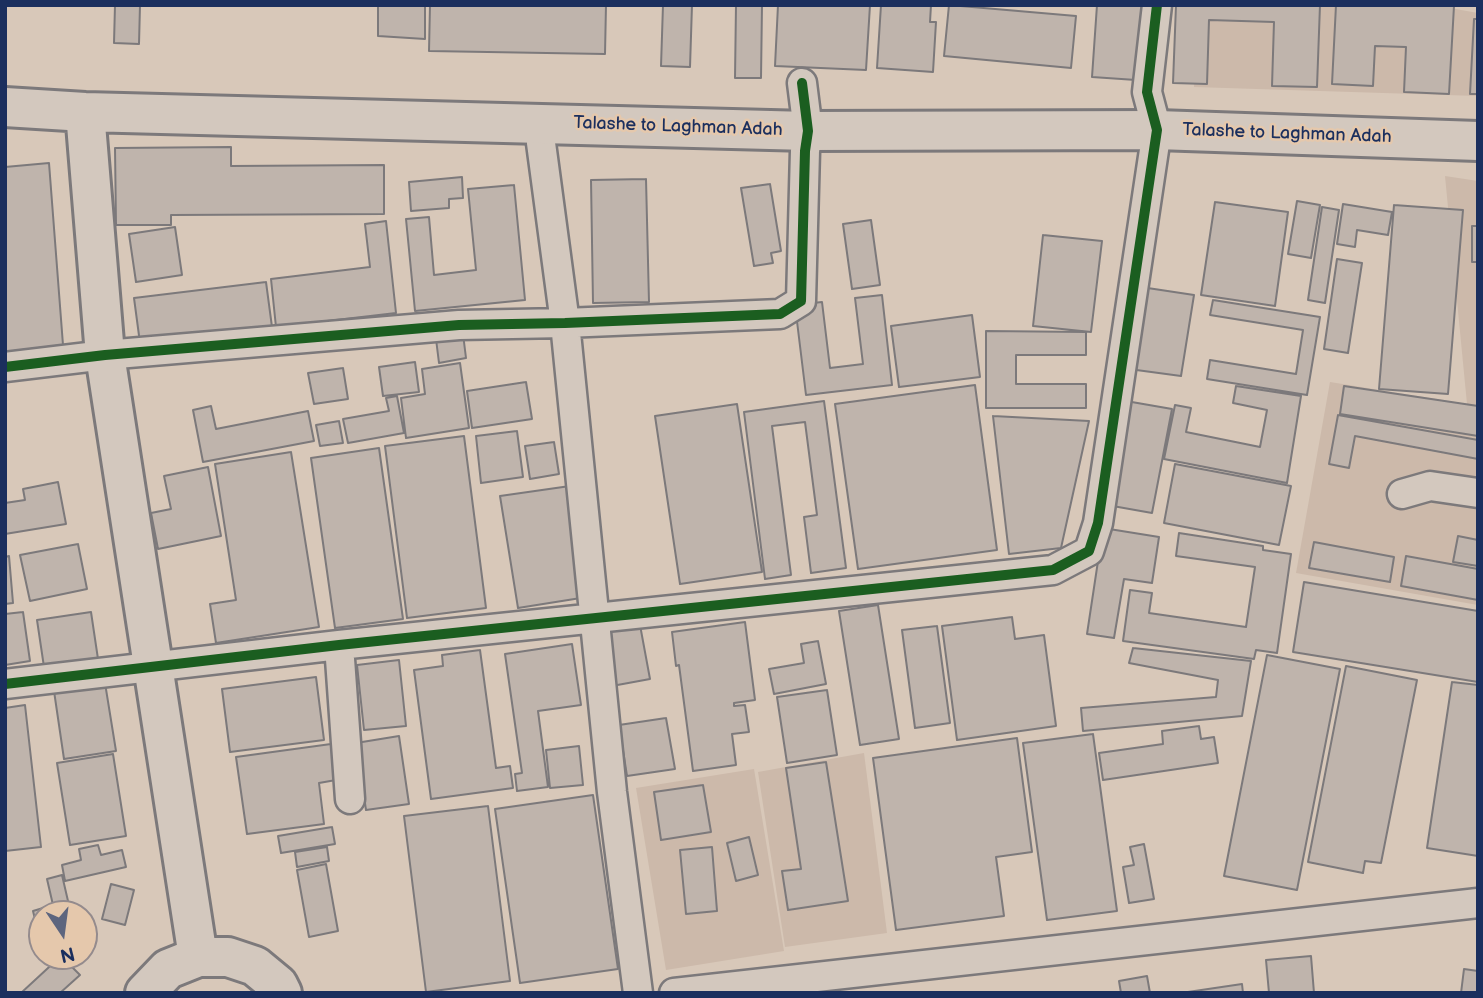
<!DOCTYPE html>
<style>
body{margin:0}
#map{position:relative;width:1483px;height:998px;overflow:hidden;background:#d8c8b9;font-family:"Balsamiq Sans",sans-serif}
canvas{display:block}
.frame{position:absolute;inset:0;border:7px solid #1b2f5e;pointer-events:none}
.north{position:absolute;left:28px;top:900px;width:70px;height:70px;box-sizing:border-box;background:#e5c8ac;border:2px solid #948b8d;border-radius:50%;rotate:167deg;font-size:19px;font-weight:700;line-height:28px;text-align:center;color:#1b2f5e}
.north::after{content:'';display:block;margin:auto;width:24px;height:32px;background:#5d657e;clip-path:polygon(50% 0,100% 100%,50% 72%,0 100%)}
</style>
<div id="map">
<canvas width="1483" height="998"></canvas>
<div class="frame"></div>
<div class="north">N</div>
</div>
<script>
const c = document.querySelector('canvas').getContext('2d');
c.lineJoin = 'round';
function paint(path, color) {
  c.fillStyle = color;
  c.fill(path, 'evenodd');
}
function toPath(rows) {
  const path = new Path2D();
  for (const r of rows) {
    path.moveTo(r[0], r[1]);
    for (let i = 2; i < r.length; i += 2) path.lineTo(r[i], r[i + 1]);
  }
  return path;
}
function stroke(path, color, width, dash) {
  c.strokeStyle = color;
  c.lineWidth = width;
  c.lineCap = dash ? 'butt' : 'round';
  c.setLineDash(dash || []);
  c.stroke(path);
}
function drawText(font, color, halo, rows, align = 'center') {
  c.font = font + ' "Balsamiq Sans",sans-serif';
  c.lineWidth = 5;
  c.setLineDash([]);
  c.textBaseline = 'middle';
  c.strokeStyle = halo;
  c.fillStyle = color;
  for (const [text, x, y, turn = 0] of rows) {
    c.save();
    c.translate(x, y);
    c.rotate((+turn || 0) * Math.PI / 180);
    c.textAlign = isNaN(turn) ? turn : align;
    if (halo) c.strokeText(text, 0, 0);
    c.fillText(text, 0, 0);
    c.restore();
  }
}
paint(toPath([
 [1198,5,1433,5,1478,13,1478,96,1194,87],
 [1445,176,1478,181,1478,605,1296,573,1330,382,1467,404],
 [864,753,887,933,785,947,758,772],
 [754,769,784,951,666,970,636,788]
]), '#ccb9aa');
const building = toPath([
 [115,5,140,5,139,44,114,43,115,5],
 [378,5,425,5,425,39,378,36,378,5],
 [430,5,606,5,605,54,429,51,430,5],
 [663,5,692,5,690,67,661,66,663,5],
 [736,5,762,5,761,78,735,78,736,5],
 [778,5,870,5,866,70,775,66,778,5],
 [881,5,931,5,930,22,936,22,933,72,877,68,881,5],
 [949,5,1076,16,1071,68,944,56,949,5],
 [1097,5,1143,5,1136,80,1092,77,1097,5],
 [1176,5,1320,5,1317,87,1272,86,1274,22,1209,20,1207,84,1173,83,1176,5],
 [1336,5,1454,6,1449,94,1404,92,1406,47,1375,46,1373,86,1332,84,1336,5],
 [1474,19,1478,19,1478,94,1470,94,1474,19],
 [231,147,231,166,384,165,384,214,171,215,171,225,116,225,115,148,231,147],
 [49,163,63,345,5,352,5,167,49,163],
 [462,177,463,198,449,199,449,208,411,211,409,182,462,177],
 [646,179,649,302,593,303,591,180,646,179],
 [770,184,781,251,771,253,773,263,754,266,741,188,770,184],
 [514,185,525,300,415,311,406,219,429,217,434,275,476,270,468,189,514,185],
 [1297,201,1320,205,1311,258,1288,254,1297,201],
 [1215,202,1288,212,1275,306,1201,295,1215,202],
 [1343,204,1392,212,1388,235,1357,230,1355,247,1337,244,1343,204],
 [1394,205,1463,210,1448,394,1379,389,1394,205],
 [1322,207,1339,210,1325,303,1308,300,1322,207],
 [871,220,880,285,852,289,843,224,871,220],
 [386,221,396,313,276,327,271,279,370,267,365,224,386,221],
 [1472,226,1478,226,1478,262,1472,262,1472,226],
 [175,227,182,275,136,282,129,234,175,227],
 [1043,235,1102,241,1091,332,1033,326,1043,235],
 [1337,259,1362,263,1348,353,1324,349,1337,259],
 [266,282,272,327,140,343,134,298,266,282],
 [1141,287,1194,295,1181,376,1129,369,1141,287],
 [882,295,892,385,806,395,795,305,822,302,830,368,863,364,855,298,882,295],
 [1213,300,1320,317,1307,395,1207,379,1210,360,1296,374,1303,330,1210,315,1213,300],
 [972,315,980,377,899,387,891,326,972,315],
 [986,331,1086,332,1086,355,1016,355,1016,384,1086,384,1086,408,986,408,986,331],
 [463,334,466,358,439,363,436,339,463,334],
 [415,362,419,392,383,396,379,367,415,362],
 [460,363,469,428,406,438,401,398,425,394,422,369,460,363],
 [343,368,348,399,314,404,308,373,343,368],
 [526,382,532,419,472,428,467,391,526,382],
 [975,385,997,550,858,569,835,404,975,385],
 [1236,386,1301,396,1287,483,1164,459,1175,405,1191,408,1186,432,1260,447,1267,410,1233,403,1236,386],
 [1344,386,1478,406,1478,436,1340,414,1344,386],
 [397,396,404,433,348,443,343,419,389,411,386,398,397,396],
 [824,401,846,568,811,573,804,517,817,515,805,422,772,426,791,575,765,579,744,412,824,401],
 [1126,401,1172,409,1152,513,1107,505,1126,401],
 [737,404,762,572,680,584,655,416,737,404],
 [211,406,216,429,308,411,314,441,203,462,193,410,211,406],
 [1338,415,1478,440,1478,459,1355,436,1349,468,1329,464,1338,415],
 [993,416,1089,421,1061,548,1009,554,993,416],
 [339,421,343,443,320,446,316,425,339,421],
 [517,431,523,477,481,483,476,436,517,431],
 [464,436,486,608,407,618,385,446,464,436],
 [554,442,559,474,530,479,525,446,554,442],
 [379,448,403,619,335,628,311,458,379,448],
 [291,452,319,627,216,643,210,604,236,600,215,464,291,452],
 [1175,464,1291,486,1279,545,1164,523,1175,464],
 [208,467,221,536,158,549,151,513,171,509,164,476,208,467],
 [58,482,66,524,5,534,5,503,25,500,23,489,58,482],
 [570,486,587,597,518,608,500,496,570,486],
 [1103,528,1159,537,1152,583,1124,579,1114,638,1087,634,1103,528],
 [1179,533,1263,546,1263,550,1291,554,1277,653,1256,650,1254,659,1123,641,1130,590,1152,593,1149,613,1246,627,1255,567,1176,556,1179,533],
 [1458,536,1478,540,1478,566,1453,562,1458,536],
 [1314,542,1394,557,1390,582,1309,568,1314,542],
 [78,544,87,589,30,601,20,555,78,544],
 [9,556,13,603,5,604,5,557,9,556],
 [1406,556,1478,569,1478,600,1401,586,1406,556],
 [1304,582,1478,611,1478,682,1293,652,1304,582],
 [878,605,899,739,860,745,839,611,878,605],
 [23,612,30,661,5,665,5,614,23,612],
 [91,612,98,659,44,667,37,620,91,612],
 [1012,617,1015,639,1044,635,1056,726,957,740,942,626,1012,617],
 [745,622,755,700,734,703,734,706,745,705,749,732,732,734,736,765,693,771,679,665,676,666,672,632,745,622],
 [640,625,650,679,612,686,603,631,640,625],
 [937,626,950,723,915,728,902,630,937,626],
 [818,641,826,684,774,694,769,669,804,663,801,644,818,641],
 [572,644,581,705,538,711,548,787,517,791,515,774,522,773,505,654,572,644],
 [1133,648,1251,661,1242,716,1083,731,1081,708,1216,697,1218,680,1129,663,1133,648],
 [480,650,496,768,510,766,513,788,431,799,414,670,443,666,442,655,480,650],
 [1267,655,1340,669,1297,890,1224,876,1267,655],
 [399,660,406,726,364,730,357,665,399,660],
 [1346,666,1417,680,1381,863,1365,861,1363,873,1308,862,1346,666],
 [316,677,324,740,230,752,222,689,316,677],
 [1452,682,1478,685,1478,856,1427,848,1452,682],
 [105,683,116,751,64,759,54,691,105,683],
 [827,690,837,755,787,763,777,697,827,690],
 [25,705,41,847,5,851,5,708,25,705],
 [666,718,675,769,627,776,619,725,666,718],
 [1199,726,1201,739,1214,737,1218,763,1103,780,1099,753,1163,744,1162,731,1199,726],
 [1093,734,1117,911,1047,920,1023,743,1093,734],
 [399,736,409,804,366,810,356,743,399,736],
 [1017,738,1032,852,996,857,1004,916,896,930,873,758,1017,738],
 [331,744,336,780,319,783,324,824,247,834,236,757,331,744],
 [579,746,583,785,550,788,546,750,579,746],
 [113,754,126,836,70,845,57,763,113,754],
 [826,762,848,901,788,910,782,871,801,869,786,768,826,762],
 [703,785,711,832,661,840,654,792,703,785],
 [593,795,618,969,520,983,495,809,593,795],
 [488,806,510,981,426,992,404,816,488,806],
 [332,827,335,844,281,853,278,836,332,827],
 [749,837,758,875,736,881,727,843,749,837],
 [1144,844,1154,899,1129,903,1123,867,1134,865,1130,847,1144,844],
 [98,845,101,855,122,850,126,867,65,881,62,865,81,860,79,849,98,845],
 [327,847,329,861,297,867,295,852,327,847],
 [712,847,717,911,686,914,680,850,712,847],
 [326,864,338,931,309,937,297,870,326,864],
 [62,875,71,914,42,914,42,948,33,911,53,905,47,879,62,875],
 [111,884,134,890,125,925,102,919,111,884],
 [61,956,80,975,60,993,21,993,61,956],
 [1311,956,1314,993,1269,993,1266,960,1311,956],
 [1464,969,1478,971,1478,993,1461,993,1464,969],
 [1147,976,1150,993,1121,993,1119,981,1147,976],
 [1242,984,1243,993,1181,993,1242,984]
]);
paint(building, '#bfb4ac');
stroke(building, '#7c797b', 2);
const street = toPath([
 [541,123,541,143,565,323,612,792,638,993],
 [5,367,105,355,459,325,565,323,780,314,801,301,805,151,808,131,802,83],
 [1402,494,1430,486,1478,493],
 [339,645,350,799],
 [5,684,339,645,1053,570,1089,551,1098,523,1157,130,1147,92,1157,5],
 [674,993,1478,903]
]);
const secondary = toPath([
 [5,107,85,112,808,131,1157,130,1478,141],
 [85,112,105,355,198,957],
 [145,993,168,969,198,957,228,957,255,966,278,985,282,993]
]);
stroke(street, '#7c797b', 33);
stroke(secondary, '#7c797b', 44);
stroke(street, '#d3c8be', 28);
stroke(secondary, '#d3c8be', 38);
stroke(toPath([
 [5,367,105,355,459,325,565,323,780,314,801,301,805,151,808,131,802,83],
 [5,684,339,645,1053,570,1089,551,1098,523,1157,130,1147,92,1157,5]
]), '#1b5e20', 10);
drawText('18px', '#1b2f5e', '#e5c8ac', [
 ["Talashe to Laghman Adah",678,127,2],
 ["Talashe to Laghman Adah",1287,134,2]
]);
</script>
